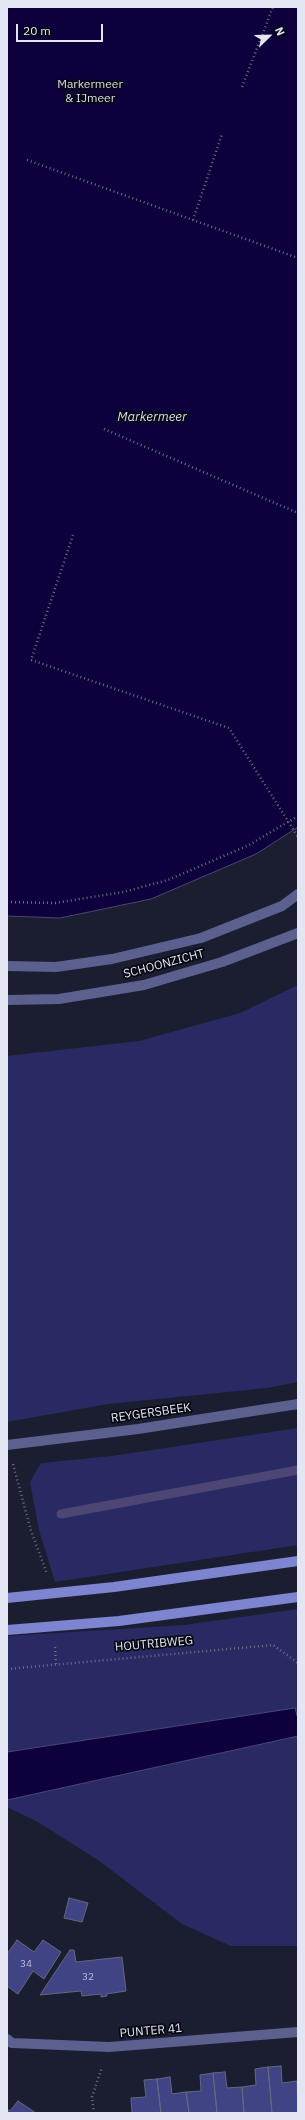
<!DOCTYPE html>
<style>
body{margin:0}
#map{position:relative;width:305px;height:2120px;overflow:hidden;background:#1b1d31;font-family:"IBM Plex Sans",sans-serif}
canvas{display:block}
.frame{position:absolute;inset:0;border:8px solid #e3e5f3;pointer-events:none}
.north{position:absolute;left:249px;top:16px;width:40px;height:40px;-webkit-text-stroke:3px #070811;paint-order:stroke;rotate:67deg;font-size:11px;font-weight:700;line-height:16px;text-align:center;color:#e3e5f3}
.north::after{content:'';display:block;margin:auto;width:14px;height:18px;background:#e3e5f3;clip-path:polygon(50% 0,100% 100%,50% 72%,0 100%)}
.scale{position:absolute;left:16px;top:24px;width:87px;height:18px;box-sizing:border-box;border:2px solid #e3e5f3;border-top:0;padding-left:5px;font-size:12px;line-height:14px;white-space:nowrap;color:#e3e5f3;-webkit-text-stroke:3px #070811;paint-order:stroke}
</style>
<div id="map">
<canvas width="305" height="2120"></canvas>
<div class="frame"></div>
<div class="north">N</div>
<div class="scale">20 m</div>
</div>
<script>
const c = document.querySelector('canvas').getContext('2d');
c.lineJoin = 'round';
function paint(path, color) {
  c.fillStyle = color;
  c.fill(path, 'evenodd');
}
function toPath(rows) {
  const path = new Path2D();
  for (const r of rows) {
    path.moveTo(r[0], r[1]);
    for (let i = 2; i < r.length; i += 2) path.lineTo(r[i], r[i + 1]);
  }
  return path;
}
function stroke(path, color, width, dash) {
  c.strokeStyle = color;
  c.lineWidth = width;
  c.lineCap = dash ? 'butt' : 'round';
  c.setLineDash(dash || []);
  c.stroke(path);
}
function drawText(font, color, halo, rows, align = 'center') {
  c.font = font + ' "IBM Plex Sans",sans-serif';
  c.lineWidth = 3.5;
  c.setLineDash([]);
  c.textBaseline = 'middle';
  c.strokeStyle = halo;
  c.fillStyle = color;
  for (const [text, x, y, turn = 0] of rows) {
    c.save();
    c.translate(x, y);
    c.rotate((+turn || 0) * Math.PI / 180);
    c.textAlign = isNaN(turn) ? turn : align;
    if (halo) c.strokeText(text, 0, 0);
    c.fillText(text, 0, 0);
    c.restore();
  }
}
paint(toPath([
 [298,985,298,1382,267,1388,108,1404,7,1422,7,1056,139,1041,240,1013],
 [298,1428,298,1545,55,1582,39,1530,30,1482,41,1463,112,1456],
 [298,1609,298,1719,295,1708,7,1752,7,1636,184,1625],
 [298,1736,298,1946,231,1946,182,1924,98,1860,38,1822,7,1807,7,1800]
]), '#292a64');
const water = toPath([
 [7,7,298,7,298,827,256,854,151,899,60,918,7,916,7,7],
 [295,1708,298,1719,298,1736,7,1800,7,1752,295,1708]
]);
paint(water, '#0d003d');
stroke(water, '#4d4574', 1);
stroke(toPath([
 [61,1514,298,1470]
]), '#4d4574', 9);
const building = toPath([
 [69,1898,88,1903,82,1922,64,1918,69,1898],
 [17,1940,34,1952,43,1940,61,1952,44,1979,33,1971,18,1994,7,1986,7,1954,17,1940],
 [70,1950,74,1950,76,1962,122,1957,126,1991,106,1994,107,1996,101,1997,101,1994,82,1996,81,1991,40,1995,70,1950],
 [281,2066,282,2083,297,2081,298,2113,272,2113,268,2067,281,2066],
 [268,2067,272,2113,244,2113,242,2087,256,2085,255,2069,268,2067],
 [225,2072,227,2088,242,2087,244,2113,217,2113,213,2073,225,2072],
 [213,2073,217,2113,189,2113,186,2092,201,2091,200,2075,213,2073],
 [170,2077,172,2094,186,2092,189,2113,161,2113,157,2079,170,2077],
 [157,2079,161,2113,132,2113,131,2098,146,2097,144,2080,157,2079],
 [18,2101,36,2113,7,2113,7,2109,10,2111,18,2101]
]);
paint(building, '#404384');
stroke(building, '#64687f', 1);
stroke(toPath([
 [242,87,273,7],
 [27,160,298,258],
 [193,220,222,134],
 [104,429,298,513],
 [73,535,31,660,229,728,298,837],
 [7,902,55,903,123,892,168,880,249,845,298,816],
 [13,1464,31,1531,47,1574],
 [55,1647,56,1666],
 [7,1669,273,1645,298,1663],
 [94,2113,92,2097,102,2067]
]), '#6d6f80', 2.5, [1, 3]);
stroke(toPath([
 [7,966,56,967,112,959,201,938,282,906,298,894]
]), '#5b608f', 10);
stroke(toPath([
 [7,1445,138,1429,298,1404],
 [7,2039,12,2043,109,2047,298,2032]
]), '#5b608f', 10);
stroke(toPath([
 [7,1000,59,999,144,985,222,962,298,933]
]), '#5b608f', 10);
stroke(toPath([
 [7,1598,114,1587,298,1561],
 [7,1630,119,1621,298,1597]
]), '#7d84d0', 10);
drawText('10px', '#babcd7', null, [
 ["34",26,1964],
 ["32",88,1977]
]);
drawText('12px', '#d9dcf0', '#070811', [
 ["Markermeer",90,85],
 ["& IJmeer",90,99]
]);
drawText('12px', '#e3e5f3', '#070811', [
 ["SCHOONZICHT",164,964,-15],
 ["REYGERSBEEK",151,1413,-8],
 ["HOUTRIBWEG",154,1644,-5],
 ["PUNTER 41",151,2031,-5]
]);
drawText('italic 13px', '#d8dbef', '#070811', [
 ["Markermeer",152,417]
]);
</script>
